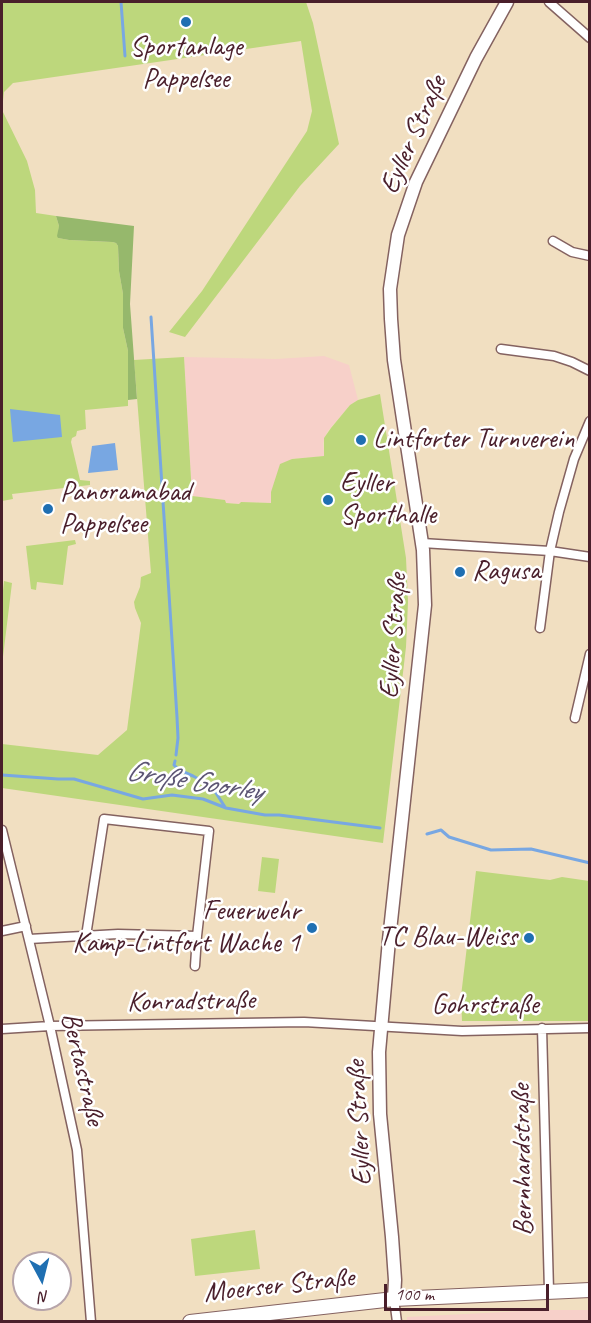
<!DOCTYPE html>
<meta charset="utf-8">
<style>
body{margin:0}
#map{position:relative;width:591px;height:1323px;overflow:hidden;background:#f1dfc1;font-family:Caveat,sans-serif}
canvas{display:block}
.frame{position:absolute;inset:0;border:3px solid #4a1f2b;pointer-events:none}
.north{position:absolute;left:12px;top:1251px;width:60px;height:60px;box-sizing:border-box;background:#fff;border:2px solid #b7a5aa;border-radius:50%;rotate:173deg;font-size:16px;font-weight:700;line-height:24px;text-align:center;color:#4a1f2b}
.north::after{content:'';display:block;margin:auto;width:21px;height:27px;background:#1f6fb2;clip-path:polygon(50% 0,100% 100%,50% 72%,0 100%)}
.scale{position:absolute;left:384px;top:1284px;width:165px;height:27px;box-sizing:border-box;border:3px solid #4a1f2b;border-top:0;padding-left:8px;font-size:18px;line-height:21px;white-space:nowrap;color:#4a1f2b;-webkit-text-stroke:4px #fff;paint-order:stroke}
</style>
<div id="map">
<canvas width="591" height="1323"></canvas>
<div class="frame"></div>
<div class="north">N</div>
<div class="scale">100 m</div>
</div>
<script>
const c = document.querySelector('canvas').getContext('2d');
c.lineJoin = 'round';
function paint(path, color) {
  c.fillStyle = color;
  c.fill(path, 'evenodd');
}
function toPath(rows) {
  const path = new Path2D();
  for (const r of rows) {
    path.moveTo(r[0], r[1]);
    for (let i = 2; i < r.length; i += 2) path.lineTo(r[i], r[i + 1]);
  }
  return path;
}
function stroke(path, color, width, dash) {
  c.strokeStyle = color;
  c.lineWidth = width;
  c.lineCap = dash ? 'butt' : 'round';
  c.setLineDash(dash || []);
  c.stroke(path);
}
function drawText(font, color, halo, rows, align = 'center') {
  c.font = font + ' Caveat,sans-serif';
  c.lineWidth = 5;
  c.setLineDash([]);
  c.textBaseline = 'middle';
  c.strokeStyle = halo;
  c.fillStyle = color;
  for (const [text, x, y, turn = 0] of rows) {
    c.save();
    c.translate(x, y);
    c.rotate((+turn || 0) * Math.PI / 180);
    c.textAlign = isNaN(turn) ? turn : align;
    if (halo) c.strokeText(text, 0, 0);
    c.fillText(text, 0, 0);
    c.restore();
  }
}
paint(toPath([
 [324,356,349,365,358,400,350,405,327,432,323,443,324,456,292,459,271,503,241,502,239,504,226,503,224,500,192,497,184,357,276,359],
 [543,1310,589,1310,589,1321,407,1321,407,1317]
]), '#f7d0c9');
paint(toPath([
 [2,2,306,2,313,23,339,144,300,186,185,337,169,332,202,291,307,131,312,111,301,41,13,83,4,92,2,110,27,161,35,190,36,213,56,216,59,226,58,238,69,240,112,242,116,243,118,246,119,271,123,294,123,328,128,351,128,406,85,410,86,429,77,431,76,436,72,438,71,442,80,480,90,481,90,485,12,494,13,499,2,501],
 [184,357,192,496,225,500,226,503,239,504,241,502,271,503,271,492,280,464,292,459,324,456,324,438,331,428,350,405,358,400,380,394,406,558,408,602,406,647,383,843,2,788,2,744,98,755,127,730,141,623,135,608,134,602,140,587,141,577,151,573,134,360],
 [75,540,76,544,68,546,63,585,37,582,36,590,31,589,26,546],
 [4,581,12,583,2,665,2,600],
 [262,857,279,859,275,893,258,891],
 [476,871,550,880,562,877,589,881,589,1021,462,1021,461,996],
 [255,1230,260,1269,195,1276,191,1239]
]), '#bdd77c');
paint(toPath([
 [56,216,134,226,130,304,137,399,128,400,128,351,123,328,123,294,119,271,118,246,116,243,112,242,69,240,58,238,57,236,59,226]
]), '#96b86c');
paint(toPath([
 [10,409,60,415,62,437,13,442],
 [115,443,118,470,88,473,92,446]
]), '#78a7e2');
stroke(toPath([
 [121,2,125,56],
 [151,317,177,717,178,738,176,755],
 [175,761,174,765,179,770,193,776,208,784,216,793,225,807],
 [2,775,58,779,74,779,143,799,172,795,203,799,226,808,265,815,279,815,380,828],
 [427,834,441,830,449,837,491,850,531,849,590,863]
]), '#78a7e2', 3);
const street = toPath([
 [549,2,590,38],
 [553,241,572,252,590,256],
 [501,349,554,356,572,362,590,371],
 [422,543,550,551,590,557],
 [540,628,550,551,559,512,574,459,590,421],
 [575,718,590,654],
 [2,830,50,1026,77,1150,91,1322],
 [2,931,26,926],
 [86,936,104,819,209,831,197,936,195,966],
 [29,939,118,934,197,936],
 [542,1028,549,1291],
 [2,1029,50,1026,304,1022,462,1031,590,1028],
 [394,1299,397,1322]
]);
const secondary = toPath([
 [394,1299,395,1280,392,1237,380,1114,379,1052,389,940,425,605,423,550,394,360,391,319,390,289,398,235,416,182,476,58,507,2]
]);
const primary = toPath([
 [190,1322,394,1299,590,1290]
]);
stroke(street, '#846260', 11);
stroke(secondary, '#846260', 15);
stroke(primary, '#846260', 16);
stroke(street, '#fff', 8);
stroke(secondary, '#fff', 12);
stroke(primary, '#fff', 14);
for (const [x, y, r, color] of [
 [186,22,6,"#1f6fb2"],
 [361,440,6,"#1f6fb2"],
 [328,500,6,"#1f6fb2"],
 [48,509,6,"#1f6fb2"],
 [460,572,6,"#1f6fb2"],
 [312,928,6,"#1f6fb2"],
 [529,938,6,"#1f6fb2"]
]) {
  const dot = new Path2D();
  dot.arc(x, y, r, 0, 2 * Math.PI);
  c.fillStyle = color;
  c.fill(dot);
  stroke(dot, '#fff', 2);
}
drawText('28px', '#4a1f2b', '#fff', [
 ["Sportanlage",186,48,"center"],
 ["Pappelsee",186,80,"center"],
 ["Lintforter Turnverein",373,440],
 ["Eyller",340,484],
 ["Sporthalle",340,516],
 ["Panoramabad",60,493],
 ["Pappelsee",60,525],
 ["Ragusa",472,572],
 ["Feuerwehr",300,912,"right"],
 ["Kamp-Lintfort Wache 1",300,944,"right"],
 ["TC Blau-Weiss",517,938,"right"]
], 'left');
drawText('28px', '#4a1f2b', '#fff', [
 ["Eyller Straße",414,135,-66],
 ["Eyller Straße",394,636,-86],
 ["Konradstraße",191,1002,-1],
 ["Gohrstraße",485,1006],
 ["Bertastraße",82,1069,77],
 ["Eyller Straße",360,1123,-93],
 ["Bernhardstraße",523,1160,-91],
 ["Moerser Straße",279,1286,-6]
]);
drawText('italic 30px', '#5c5574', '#fff', [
 ["Große Goorley",194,782,9]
]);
</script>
